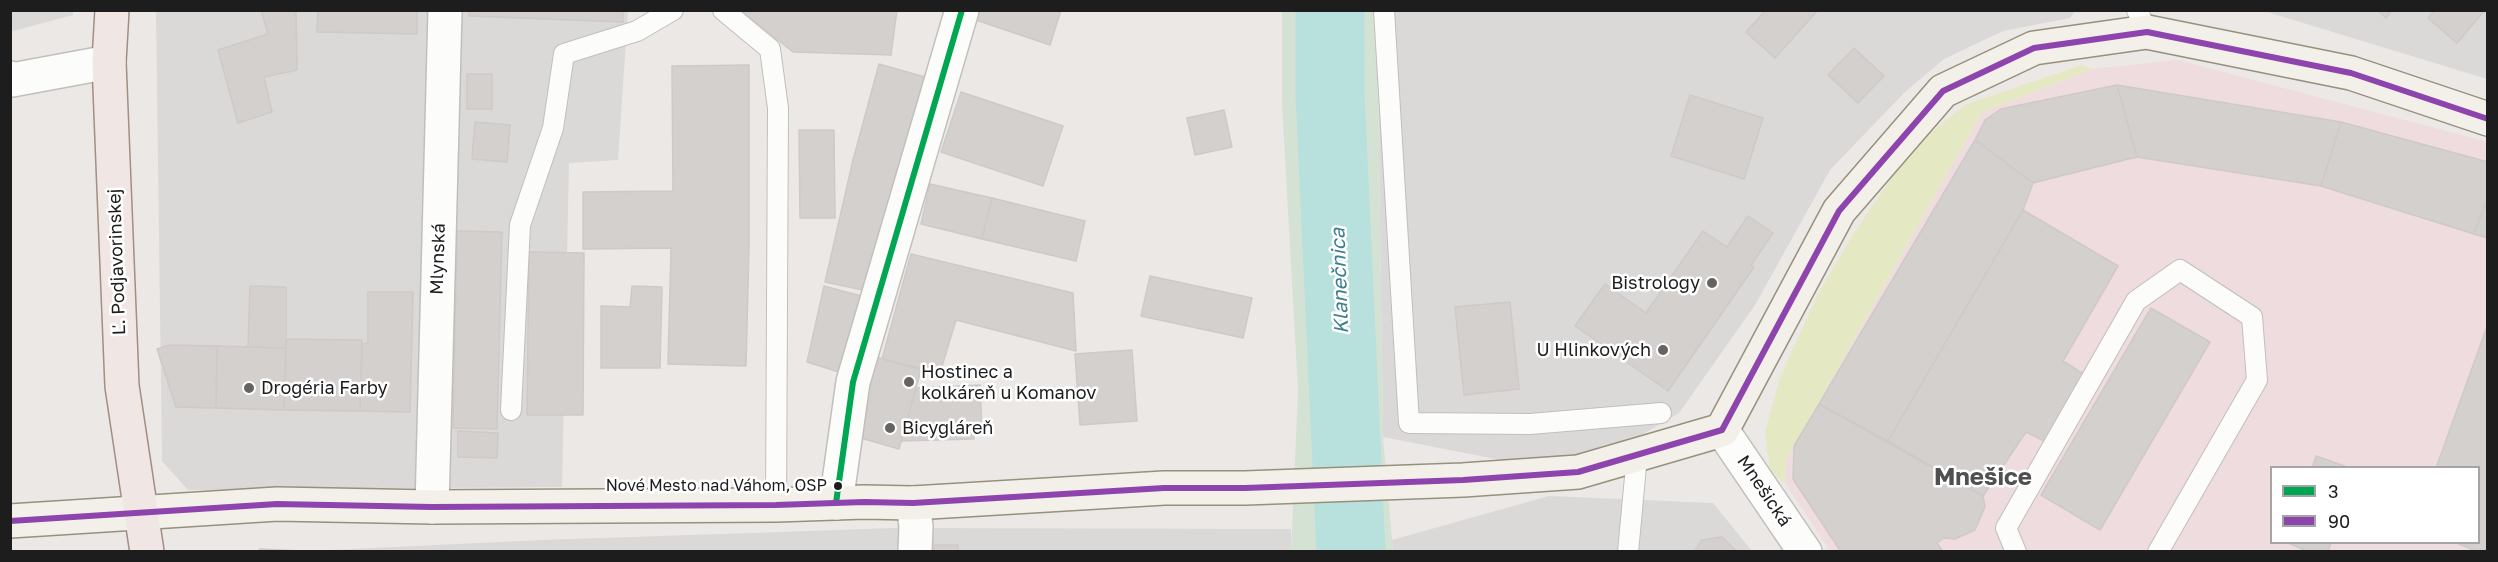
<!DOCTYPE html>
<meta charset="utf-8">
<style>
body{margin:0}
#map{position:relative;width:2498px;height:562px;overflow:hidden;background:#ece8e6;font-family:"Golos Text",sans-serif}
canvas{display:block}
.frame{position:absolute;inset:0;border:12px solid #1d1d1d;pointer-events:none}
.legend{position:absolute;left:2270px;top:466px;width:210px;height:78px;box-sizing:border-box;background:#fff;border:2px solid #a5a5a5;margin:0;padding:8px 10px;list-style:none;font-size:18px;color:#1d1d1d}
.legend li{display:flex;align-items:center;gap:12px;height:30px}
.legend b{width:30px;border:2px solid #a5a5a5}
</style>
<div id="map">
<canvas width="2498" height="562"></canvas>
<div class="frame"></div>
<ul class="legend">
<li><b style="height:8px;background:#00a651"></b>3</li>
<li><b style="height:8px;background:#8e44ad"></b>90</li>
</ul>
</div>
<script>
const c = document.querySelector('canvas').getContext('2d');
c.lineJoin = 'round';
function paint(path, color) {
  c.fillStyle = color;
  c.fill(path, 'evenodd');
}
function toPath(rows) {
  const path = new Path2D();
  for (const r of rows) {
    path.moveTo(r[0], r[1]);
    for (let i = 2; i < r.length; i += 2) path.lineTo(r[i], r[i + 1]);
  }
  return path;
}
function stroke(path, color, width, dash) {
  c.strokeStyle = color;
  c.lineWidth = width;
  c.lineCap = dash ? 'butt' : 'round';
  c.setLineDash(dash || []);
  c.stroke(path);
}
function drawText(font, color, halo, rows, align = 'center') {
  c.font = font + ' "Golos Text",sans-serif';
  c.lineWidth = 5;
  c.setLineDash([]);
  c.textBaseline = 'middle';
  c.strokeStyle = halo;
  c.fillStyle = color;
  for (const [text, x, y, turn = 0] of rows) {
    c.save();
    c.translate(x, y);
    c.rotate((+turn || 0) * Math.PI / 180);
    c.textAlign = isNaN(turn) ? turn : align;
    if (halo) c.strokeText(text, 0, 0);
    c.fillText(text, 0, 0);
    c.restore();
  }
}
paint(toPath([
 [11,10,73,10,73,15,13,31,11,28],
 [156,11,628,11,618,160,569,163,562,487,188,490,162,461],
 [1377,11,2075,11,2070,18,2003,31,1944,59,1904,93,1830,170,1755,305,1679,413,1611,453,1516,463,1383,437],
 [2264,11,2487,11,2487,79],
 [1549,496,1713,503,1752,551,1393,552,1392,540],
 [896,528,1291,529,1291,552,288,552,542,540]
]), '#dbd8d8');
paint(toPath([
 [2178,60,2487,142,2487,551,1830,551,1785,483,1786,460,1982,112,2093,69],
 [2272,468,2478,468,2478,542,2272,542]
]), '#eedcdf');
paint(toPath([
 [2081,65,2093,69,1982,112,1786,460,1785,483,1770,472,1765,432,1780,377,1819,292,1854,233,1913,146,1967,104]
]), '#e4e9c4');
paint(toPath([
 [1282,11,1377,11,1383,437,1393,551,1291,551,1298,391,1282,104]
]), '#d4e2d4');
stroke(toPath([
 [1330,10,1330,94,1351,552]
]), '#b8e0dc', 69);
const building = toPath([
 [261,10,296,10,297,70,264,77,272,112,238,123,218,50,268,34,261,10],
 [318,10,417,10,417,34,317,32,318,10],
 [469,10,623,10,623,22,469,16,469,10],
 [740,10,897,10,891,55,793,52,740,10],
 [979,10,1061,10,1050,45,976,20,979,10],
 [1766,10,1818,10,1775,58,1746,32,1766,10],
 [2377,10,2392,10,2386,18,2377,10],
 [2435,10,2485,10,2457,43,2428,18,2435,10],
 [1854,48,1884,76,1858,103,1828,75,1854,48],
 [879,64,925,77,896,178,872,292,825,282,853,160,879,64],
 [749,65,749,247,746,366,668,364,671,248,583,249,583,192,673,191,672,66,749,65],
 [467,74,492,74,492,109,467,109,467,74],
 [2117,85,2137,157,2033,183,1975,140,1985,120,2001,109,2117,85],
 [2117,85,2341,122,2321,186,2137,157,2117,85],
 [961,92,1063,126,1043,186,941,152,961,92],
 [1690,95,1763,118,1744,179,1671,156,1690,95],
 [1224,110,1232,147,1195,155,1187,118,1224,110],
 [475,122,510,125,507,162,472,159,475,122],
 [2341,122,2488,162,2488,197,2474,234,2321,186,2341,122],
 [799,130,834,130,835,218,800,218,799,130],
 [1975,140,2033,183,2023,210,1888,441,1819,404,1975,140],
 [930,184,992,198,982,239,921,224,930,184],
 [2488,197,2488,238,2474,234,2488,197],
 [992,198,1085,221,1076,261,982,239,992,198],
 [2023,210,2118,266,2063,361,2085,375,2046,442,2026,432,1983,496,1888,441,2023,210],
 [1748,216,1773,233,1751,265,1754,267,1668,391,1575,326,1605,284,1646,313,1703,231,1727,247,1748,216],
 [457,231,502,232,497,429,453,428,457,231],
 [529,252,584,253,583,415,527,415,529,252],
 [911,254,1073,293,1076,351,956,320,940,373,882,359,911,254],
 [1150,276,1252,298,1243,338,1141,316,1150,276],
 [250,286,286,287,286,348,248,347,250,286],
 [632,286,662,287,660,368,601,368,601,306,630,307,632,286],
 [824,286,865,297,842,373,807,362,824,286],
 [368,292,413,292,410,412,360,411,362,344,368,343,368,292],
 [1510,302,1519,389,1464,395,1455,307,1510,302],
 [2151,308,2210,342,2100,530,2041,495,2151,308],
 [2488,324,2488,552,2479,552,2454,542,2478,542,2478,468,2436,468,2488,324],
 [286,339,362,340,360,411,284,410,286,339],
 [169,345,217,346,216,408,176,407,157,349,169,345],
 [217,346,286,348,284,410,216,408,217,346],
 [1132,350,1137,421,1080,425,1075,354,1132,350],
 [876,357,921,370,899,449,854,436,876,357],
 [980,385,982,430,973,430,974,439,901,441,916,388,980,385],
 [1819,404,1983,496,1985,507,1975,530,1955,539,1944,538,1937,543,1943,552,1841,552,1793,479,1794,446,1819,404],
 [458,431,498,433,497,458,458,457,458,431],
 [2316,456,2350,468,2312,468,2316,456],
 [1722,537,1737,552,1694,552,1702,540,1722,537],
 [2286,542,2331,542,2328,552,2309,552,2286,542],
 [934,545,958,545,958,552,934,552,934,545],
 [260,549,303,551,257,552,260,549]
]);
paint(building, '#d4d0ce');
stroke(building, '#cfc9c7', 1.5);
const lane = toPath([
 [723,10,770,49,778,108,776,505],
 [1384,10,1409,423,1530,424,1661,413],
 [2137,10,2147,32],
 [511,410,520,225,553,128,564,54,637,31,673,10],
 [1628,552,1637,456],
 [2016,552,2006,528,2136,301,2180,270,2252,317,2257,380,2158,552]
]);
const street = toPath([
 [10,78,12,80,109,62],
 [1722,430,1805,552],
 [836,503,853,382,962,10],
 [913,503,916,526,915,552],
 [432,507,445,10]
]);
const secondary = toPath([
 [10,521,277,504,432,507,776,505,864,502,913,503,1164,488,1245,488,1463,480,1578,472,1722,430,1839,211,1943,91,2034,48,2147,32,2351,73,2488,119]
]);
const primary = toPath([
 [112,10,109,62,122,386,147,552]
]);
stroke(lane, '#c1bfbe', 22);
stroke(street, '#c1bfbe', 36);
stroke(secondary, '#96907e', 36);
stroke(primary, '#a28e82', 36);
stroke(lane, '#fcfcfb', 20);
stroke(street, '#fcfcfb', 33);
stroke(secondary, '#f3f0e9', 33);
stroke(primary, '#f0e7e4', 33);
stroke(toPath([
 [836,503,853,382,962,10]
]), '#00a651', 6);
stroke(toPath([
 [10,521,277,504,432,507,776,505,864,502,913,503,1164,488,1245,488,1463,480,1578,472,1722,430,1839,211,1943,91,2034,48,2147,32,2351,73,2488,119]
]), '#8e44ad', 6);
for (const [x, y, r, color] of [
 [1712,283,6,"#656463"],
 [1663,350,6,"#656463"],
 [909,382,6,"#656463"],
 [249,388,6,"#656463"],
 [890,428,6,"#656463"],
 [838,486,5,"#1d1d1d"]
]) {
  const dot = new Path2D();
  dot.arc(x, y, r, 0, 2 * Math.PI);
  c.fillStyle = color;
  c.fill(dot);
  stroke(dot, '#fff', 2);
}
drawText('16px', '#1d1d1d', '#fff', [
 ["Nové Mesto nad Váhom, OSP",827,486]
], 'right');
drawText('18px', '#1d1d1d', '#fff', [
 ["Mlynská",438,259,-88],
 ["Ľ. Podjavorinskej",117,262,-92],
 ["Mnešická",1764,491,56]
]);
drawText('18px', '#1d1d1d', '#fff', [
 ["Bistrology",1700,283,"right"],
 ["U Hlinkových",1651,350,"right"],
 ["Hostinec a",921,372],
 ["kolkáreň u Komanov",921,393],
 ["Drogéria Farby",261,388],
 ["Bicygláreň",902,428]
], 'left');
drawText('italic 20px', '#3d7f8f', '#fff', [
 ["Klanečnica",1340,281,-92]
]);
drawText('bold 24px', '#505050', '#fff', [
 ["Mnešice",1983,477]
]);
</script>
